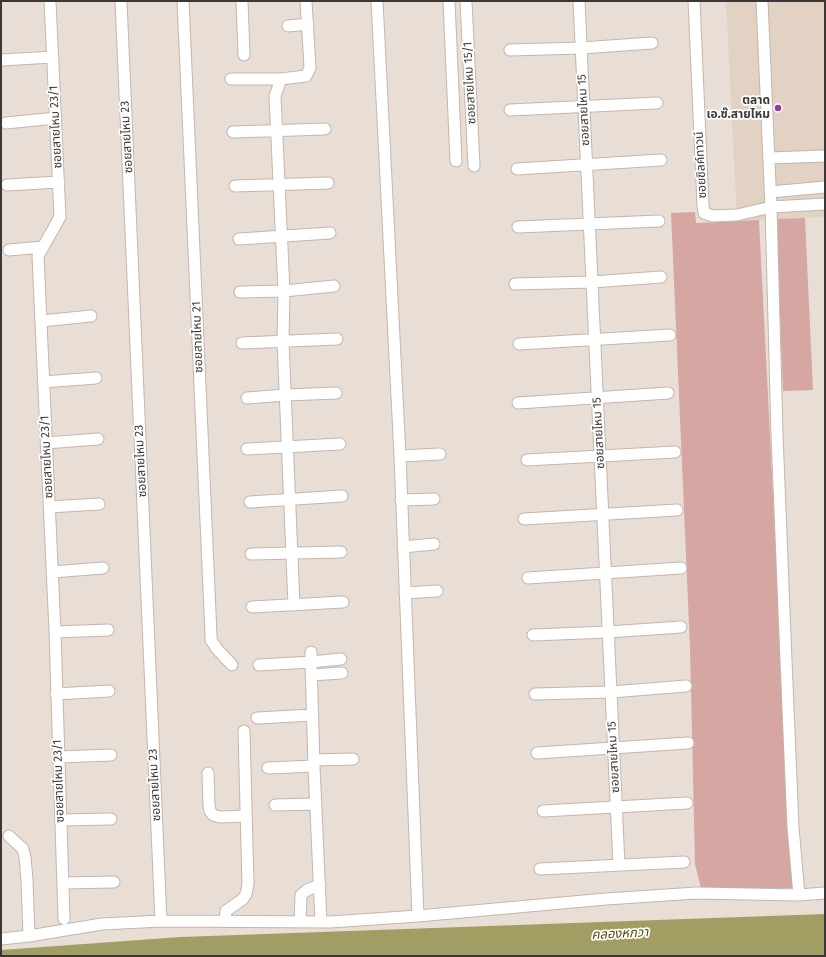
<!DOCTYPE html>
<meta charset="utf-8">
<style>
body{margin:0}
#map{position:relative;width:826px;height:957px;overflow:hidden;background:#e9ded5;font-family:"Fira Sans",sans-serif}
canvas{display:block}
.frame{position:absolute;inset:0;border:2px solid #3d3835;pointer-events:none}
</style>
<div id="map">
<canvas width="826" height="957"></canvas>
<div class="frame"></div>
</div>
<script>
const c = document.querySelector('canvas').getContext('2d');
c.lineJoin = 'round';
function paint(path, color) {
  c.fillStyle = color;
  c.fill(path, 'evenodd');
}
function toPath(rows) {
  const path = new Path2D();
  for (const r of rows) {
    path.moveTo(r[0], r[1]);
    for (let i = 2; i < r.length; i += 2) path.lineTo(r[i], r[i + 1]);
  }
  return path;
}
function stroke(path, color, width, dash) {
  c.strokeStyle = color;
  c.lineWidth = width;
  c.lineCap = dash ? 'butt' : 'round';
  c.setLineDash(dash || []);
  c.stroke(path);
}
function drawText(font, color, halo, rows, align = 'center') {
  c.font = font + ' "Fira Sans","Noto Sans Thai",sans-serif';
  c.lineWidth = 3.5;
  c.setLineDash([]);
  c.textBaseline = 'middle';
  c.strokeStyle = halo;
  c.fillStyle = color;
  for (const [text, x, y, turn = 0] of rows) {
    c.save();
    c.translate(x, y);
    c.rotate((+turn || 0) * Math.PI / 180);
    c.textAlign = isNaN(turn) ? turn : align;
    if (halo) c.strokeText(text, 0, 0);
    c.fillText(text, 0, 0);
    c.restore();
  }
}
paint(toPath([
 [726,1,825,1,825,217,737,221]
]), '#e2d2c3');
paint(toPath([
 [695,212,696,223,759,220,793,888,701,888,695,864,690,647,671,213],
 [805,218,813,390,783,391,776,219]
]), '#d5a6a2');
paint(toPath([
 [825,914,825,956,1,956,1,950,181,937]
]), '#a29e63');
const minor = toPath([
 [50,1,60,217,38,256,55,632,64,919],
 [121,1,161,921],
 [183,1,211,635,211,640,217,649,232,665],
 [242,1,244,55],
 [377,1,400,456,418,916],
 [449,1,456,161],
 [466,1,474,166],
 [579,1,619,865],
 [694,1,703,205,704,213,713,216,737,215,771,207,825,204],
 [762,1,771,207,777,434,786,660,793,827,799,895],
 [288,26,308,24],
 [510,50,581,48,652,43],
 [1,60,53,57],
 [231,79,281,79],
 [510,110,657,103],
 [6,123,56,118],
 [233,132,325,129],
 [769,158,825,156],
 [517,169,661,160],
 [7,185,59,182],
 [235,186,328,183],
 [770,192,825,187],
 [518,227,659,221],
 [239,239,330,233],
 [9,250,43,247],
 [515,284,592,282,661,277],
 [240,292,284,291,334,286],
 [41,321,91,316],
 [242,343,337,339],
 [519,344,670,335],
 [43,382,96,378],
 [247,398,285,395,336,393],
 [518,403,668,393],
 [46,443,98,439],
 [247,449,340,444],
 [400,456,440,454],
 [527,460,675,452],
 [401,500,434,499],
 [250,502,342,496],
 [49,507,99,504],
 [524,519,677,510],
 [403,547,434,544],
 [251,554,341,552],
 [52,572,103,568],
 [528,578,681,568],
 [405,593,437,591],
 [294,605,283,341,284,291,275,96,281,79,306,76,310,68,306,1],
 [252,607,343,602],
 [55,632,108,630],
 [533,635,608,632,681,627],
 [311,652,311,662,341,659],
 [259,665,311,662,314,766,321,922],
 [311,675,342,673],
 [56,694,109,691],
 [535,694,611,692,686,686],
 [257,718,313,715],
 [537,753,688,743],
 [59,757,111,755],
 [314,760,353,759],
 [268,768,314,766],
 [208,773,209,805,210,811,213,815,220,817,246,816],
 [275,805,315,804],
 [543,811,687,803],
 [61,820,111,819],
 [9,836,23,849,25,857,27,880,29,936],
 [540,869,684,862],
 [63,883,114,882],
 [225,921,226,911,243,899,246,894,248,884,244,731],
 [300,921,301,895,307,890,320,885],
 [1,939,29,936,102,924,161,921,330,922,418,916,606,899,696,893,799,895,825,893]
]);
stroke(minor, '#c1b7ae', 13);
stroke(minor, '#fff', 11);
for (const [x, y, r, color] of [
 [778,108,4,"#9537a0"]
]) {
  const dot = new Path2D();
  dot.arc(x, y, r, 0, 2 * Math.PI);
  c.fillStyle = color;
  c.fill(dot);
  stroke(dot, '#fff', 1.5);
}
drawText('12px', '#3d3835', '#fff', [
 ["ซอยสายไหม 15/1",470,83,-93],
 ["ซอยสายไหม 15",584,110,-93],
 ["ซอยสายไหม 23/1",56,127,-93],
 ["ซอยสายไหม 23",127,137,-93],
 ["ซอยซิลค์ทาวน์",701,165,-93],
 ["ซอยสายไหม 21",198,337,-92],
 ["ซอยสายไหม 15",599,433,-93],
 ["ซอยสายไหม 23/1",47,457,-93],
 ["ซอยสายไหม 23",141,461,-93],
 ["ซอยสายไหม 15",614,757,-93],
 ["ซอยสายไหม 23/1",59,781,-92],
 ["ซอยสายไหม 23",155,785,-93]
]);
drawText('bold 12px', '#3d3835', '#fff', [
 ["ตลาด",770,101],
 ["เอ.ซ๊.สายไหม",770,115]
], 'right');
drawText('italic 13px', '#514b00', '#fff', [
 ["คลองหกวา",620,934,-3]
]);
</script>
